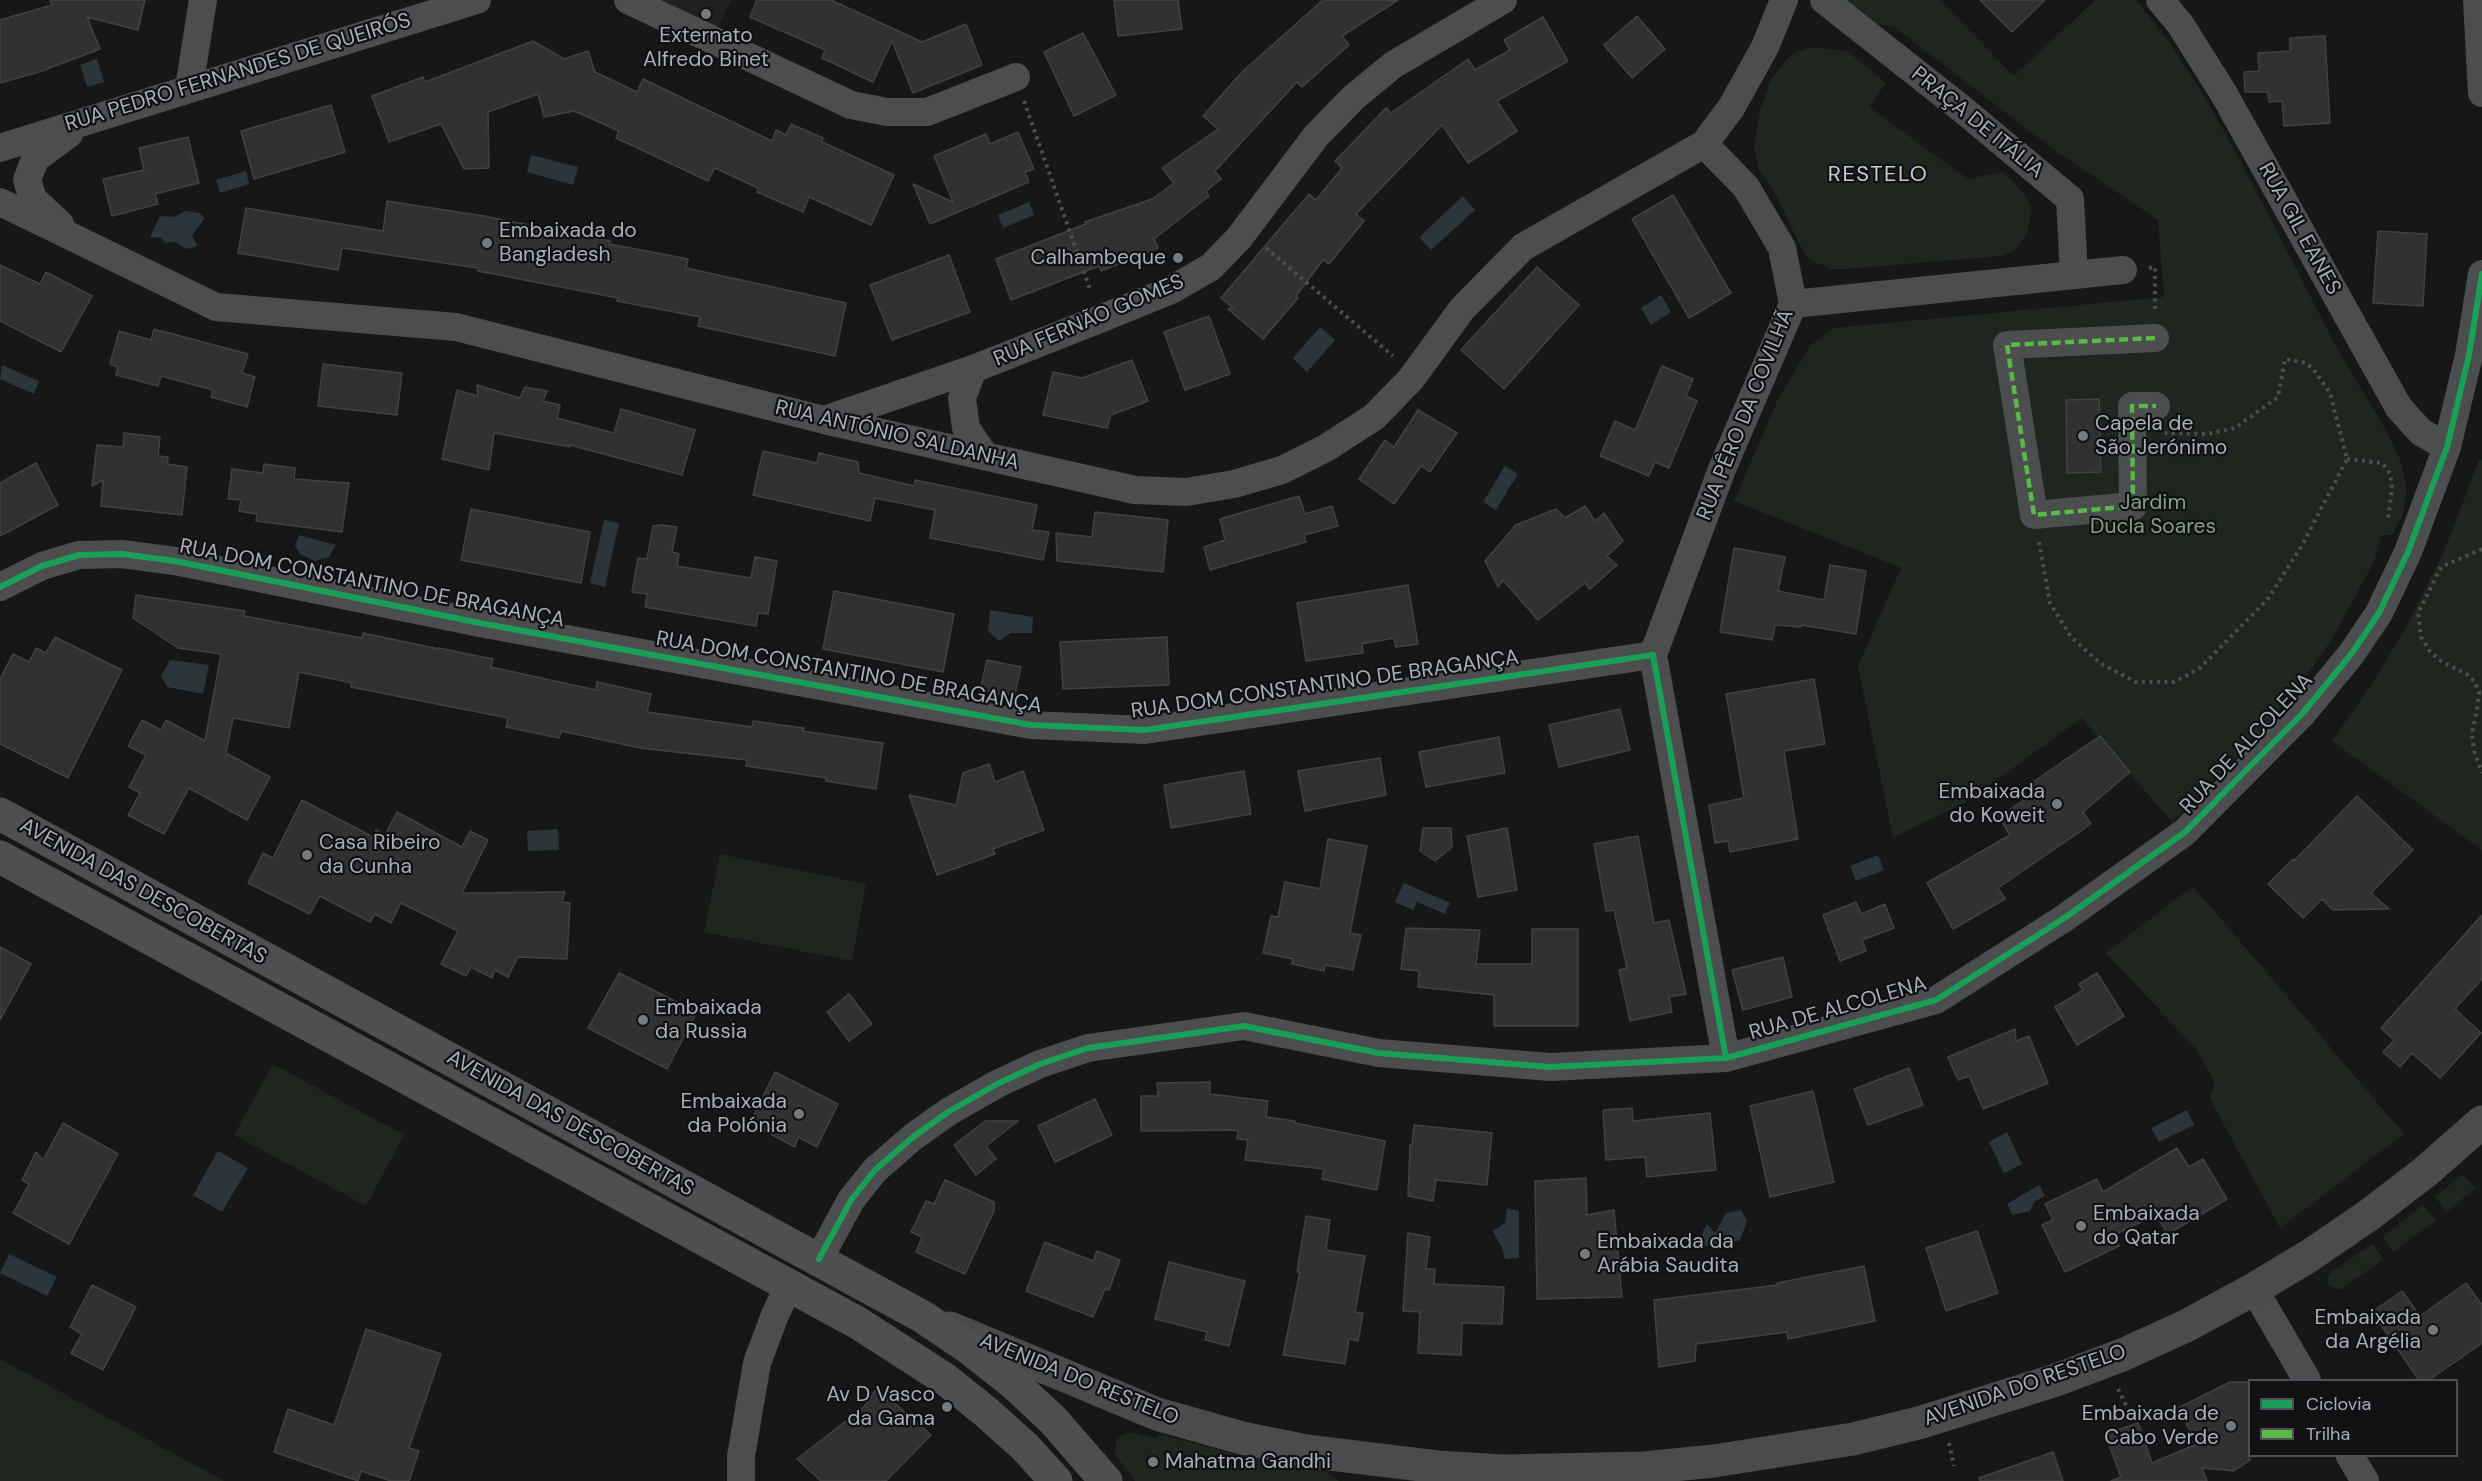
<!DOCTYPE html>
<meta charset="utf-8">
<style>
body{margin:0}
#map{position:relative;width:2482px;height:1481px;overflow:hidden;background:#171717;font-family:"DM Sans",sans-serif}
canvas{display:block}
.legend{position:absolute;left:2248px;top:1379px;width:210px;height:78px;box-sizing:border-box;background:#111113;border:2px solid #4d5055;margin:0;padding:8px 10px;list-style:none;font-size:18px;color:#a8afb7}
.legend li{display:flex;align-items:center;gap:12px;height:30px}
.legend b{width:30px;border:2px solid #4d5055}
</style>
<div id="map">
<canvas width="2482" height="1481"></canvas>
<ul class="legend">
<li><b style="height:8px;background:#1a9f57"></b>Ciclovia</li>
<li><b style="height:8px;background:#58b947"></b>Trilha</li>
</ul>
</div>
<script>
const c = document.querySelector('canvas').getContext('2d');
c.lineJoin = 'round';
function paint(path, color) {
  c.fillStyle = color;
  c.fill(path, 'evenodd');
}
function toPath(rows) {
  const path = new Path2D();
  for (const r of rows) {
    path.moveTo(r[0], r[1]);
    for (let i = 2; i < r.length; i += 2) path.lineTo(r[i], r[i + 1]);
  }
  return path;
}
function stroke(path, color, width, dash) {
  c.strokeStyle = color;
  c.lineWidth = width;
  c.lineCap = dash ? 'butt' : 'round';
  c.setLineDash(dash || []);
  c.stroke(path);
}
function drawText(font, color, halo, rows, align = 'center') {
  c.font = font + ' "DM Sans",sans-serif';
  c.lineWidth = 4.5;
  c.setLineDash([]);
  c.textBaseline = 'middle';
  c.strokeStyle = halo;
  c.fillStyle = color;
  for (const [text, x, y, turn = 0] of rows) {
    c.save();
    c.translate(x, y);
    c.rotate((+turn || 0) * Math.PI / 180);
    c.textAlign = isNaN(turn) ? turn : align;
    if (halo) c.strokeText(text, 0, 0);
    c.fillText(text, 0, 0);
    c.restore();
  }
}
paint(toPath([
 [658,0,731,0,717,29]
]), '#212122');
paint(toPath([
 [1839,0,1940,0,2014,76,2095,0,2136,0,2168,40,2206,99,2240,160,2339,352,2387,432,2401,462,2407,490,2403,514,2392,535,2381,535,2374,562,2332,639,2298,688,2254,740,2172,822,2082,718,1966,802,1893,838,1858,666,1901,568,1734,501,1779,397,1811,345,1834,328,2164,297,2158,220,2054,150,1896,28,1869,22],
 [1810,47,1846,51,1872,70,1886,83,1869,107,1968,179,2002,172,2010,179,2025,195,2032,208,2027,233,2018,246,2011,252,2003,256,1848,269,1832,269,1810,260,1801,247,1776,195,1759,169,1754,148,1759,115,1771,79,1787,59,1795,53],
 [2479,460,2482,460,2482,850,2332,741,2375,679,2405,629,2444,551],
 [720,854,866,884,852,961,704,932],
 [2193,886,2404,1134,2280,1228,2209,1097,2215,1084,2197,1050,2106,953],
 [273,1064,404,1135,366,1206,234,1135],
 [2463,1174,2475,1188,2447,1212,2435,1197],
 [2423,1205,2436,1220,2393,1252,2382,1237],
 [2372,1244,2384,1259,2341,1289,2336,1289,2328,1285,2327,1281,2331,1272],
 [0,1359,224,1481,0,1481],
 [1125,1433,1135,1433,1157,1439,1159,1434,1238,1455,1326,1472,1339,1481,1135,1481,1114,1453,1117,1439]
]), '#1f251f');
paint(toPath([
 [97,59,104,82,87,87,80,65],
 [531,155,578,167,573,185,527,172],
 [246,171,249,184,220,193,216,180],
 [1463,196,1475,210,1431,250,1419,237],
 [1029,202,1034,215,1003,228,998,215],
 [185,211,199,213,205,218,192,235,197,246,186,249,176,242,166,243,161,238,150,237,160,216,174,217],
 [1661,295,1671,312,1651,325,1641,308],
 [1320,327,1335,340,1307,372,1293,358],
 [2,365,39,381,34,394,0,379],
 [1505,466,1518,474,1496,510,1483,502],
 [604,520,619,523,605,587,590,583],
 [299,535,336,545,329,557,315,561,300,554,295,546],
 [990,610,1033,617,1032,633,1011,633,999,641,988,631],
 [170,660,209,665,203,694,167,687,161,676],
 [558,829,559,850,528,851,527,831],
 [1878,855,1884,870,1856,881,1850,866],
 [1404,883,1450,903,1445,914,1417,902,1413,910,1395,902],
 [2187,1110,2194,1125,2159,1142,2151,1128],
 [2007,1132,2022,1164,2004,1173,1989,1142],
 [218,1151,248,1168,222,1212,193,1195],
 [2039,1185,2045,1196,2034,1202,2030,1211,2013,1215,2007,1204],
 [1507,1208,1519,1211,1519,1258,1505,1259,1502,1248,1493,1231,1505,1223],
 [1741,1210,1747,1221,1740,1240,1720,1246,1701,1246,1703,1231,1707,1224,1715,1233,1726,1213],
 [9,1254,57,1277,47,1296,0,1273]
]), '#2c363a');
const building = toPath([
 [50,0,145,0,138,30,87,17,100,49,39,72,0,83,0,20,52,5,50,0],
 [757,0,831,0,922,42,966,24,982,65,913,93,892,41,873,82,822,58,825,50,750,17,757,0],
 [1114,0,1178,0,1182,29,1118,36,1114,0],
 [1323,0,1398,0,1342,36,1349,45,1302,87,1297,82,1215,171,1221,179,1206,191,1209,196,1154,239,1158,248,1101,271,1099,266,1011,300,996,259,1086,224,1085,222,1152,199,1174,183,1162,168,1218,129,1203,116,1242,72,1323,0],
 [1980,0,2045,0,2012,32,1980,0],
 [1637,16,1665,49,1632,78,1604,45,1637,16],
 [1543,17,1568,61,1497,101,1517,131,1468,163,1442,125,1356,214,1364,221,1329,264,1323,260,1296,296,1298,298,1263,339,1228,309,1233,308,1221,298,1309,194,1316,200,1342,168,1335,161,1386,108,1391,113,1468,59,1475,70,1510,50,1504,40,1543,17],
 [1083,33,1116,95,1074,116,1044,52,1083,33],
 [2325,36,2330,123,2284,126,2282,101,2269,102,2268,92,2245,92,2244,72,2259,71,2258,53,2290,51,2290,38,2325,36],
 [533,41,564,59,588,51,595,72,637,92,643,79,772,141,776,130,786,135,791,124,823,138,822,142,894,175,871,225,809,197,803,212,757,192,758,188,715,168,708,181,616,138,619,131,574,111,544,117,538,94,488,112,489,168,464,169,441,124,389,142,372,96,423,77,425,82,533,41],
 [331,105,345,152,254,179,241,131,331,105],
 [1018,132,1034,169,1025,172,1029,182,930,224,913,184,953,202,934,156,986,134,990,144,1018,132],
 [188,137,199,183,155,194,158,204,112,216,103,179,144,170,139,148,188,137],
 [1673,195,1731,293,1689,318,1632,219,1673,195],
 [387,201,484,216,610,241,610,244,688,259,686,268,846,303,835,356,698,326,700,317,617,301,618,298,478,271,478,268,342,248,338,270,238,253,246,208,383,231,387,201],
 [2378,231,2427,234,2423,306,2373,303,2378,231],
 [949,255,970,312,892,340,870,285,949,255],
 [0,265,40,284,46,272,92,296,61,352,0,321,0,265],
 [1537,267,1579,305,1504,389,1461,350,1537,267],
 [1209,316,1230,374,1185,390,1164,332,1209,316],
 [154,329,248,354,242,373,255,377,247,407,211,397,213,390,161,376,158,386,116,375,118,367,110,364,119,331,151,340,154,329],
 [1132,360,1148,401,1111,415,1107,428,1043,415,1053,372,1082,378,1132,360],
 [323,364,402,373,397,415,318,406,323,364],
 [1662,366,1693,379,1686,396,1697,401,1669,468,1655,462,1649,476,1600,456,1615,421,1635,430,1662,366],
 [477,385,520,398,525,387,547,391,543,401,560,405,557,418,614,433,621,409,695,430,682,475,570,445,570,447,494,433,489,470,442,459,457,390,478,396,477,385],
 [2099,399,2101,472,2067,473,2066,400,2099,399],
 [1418,410,1457,433,1430,472,1421,466,1394,504,1359,479,1385,440,1394,447,1418,410],
 [124,433,160,437,158,456,168,457,167,464,187,467,182,515,101,506,103,480,92,486,97,445,123,447,124,433],
 [763,451,817,463,819,453,858,462,859,473,914,486,915,480,1037,505,1032,530,1049,532,1043,560,930,538,935,510,875,498,870,521,753,495,763,451],
 [36,463,58,505,0,536,0,483,36,463],
 [264,464,295,468,294,479,349,483,342,532,256,521,257,514,239,511,241,500,228,499,232,469,263,473,264,464],
 [1299,496,1305,514,1332,506,1338,526,1304,535,1306,542,1210,570,1204,547,1225,540,1220,519,1299,496],
 [1585,506,1595,521,1604,513,1623,541,1607,556,1617,565,1590,589,1585,583,1538,620,1503,580,1498,587,1485,561,1516,525,1556,509,1565,518,1585,506],
 [471,509,590,532,581,583,461,560,471,509],
 [1095,512,1168,520,1163,572,1057,561,1056,533,1092,537,1095,512],
 [662,525,677,527,672,552,679,554,677,566,751,578,755,557,777,561,768,614,758,613,756,626,645,607,647,594,632,592,638,558,647,559,653,526,662,525],
 [1734,548,1785,557,1778,591,1824,600,1830,565,1866,571,1856,634,1801,625,1801,627,1775,625,1772,640,1720,632,1734,548],
 [1408,585,1418,644,1396,647,1394,638,1362,644,1363,653,1306,661,1297,603,1408,585],
 [834,591,954,614,943,672,823,649,834,591],
 [136,595,245,611,244,616,362,638,363,633,439,649,439,648,493,659,491,667,596,690,597,682,651,694,647,712,752,727,753,721,804,728,803,731,883,743,876,789,826,781,826,778,746,766,747,760,640,748,561,731,559,738,506,727,508,718,351,687,352,683,299,672,289,728,233,718,226,753,270,777,247,820,189,788,164,834,128,815,140,793,129,787,146,755,128,746,142,720,161,730,166,720,205,741,221,654,178,648,133,618,136,595],
 [55,637,122,670,68,778,0,744,0,679,13,654,29,662,36,648,46,653,55,637],
 [1167,637,1169,685,1063,689,1060,642,1167,637],
 [987,660,1021,667,1014,698,980,690,987,660],
 [1814,679,1825,744,1784,751,1798,839,1730,852,1728,841,1715,843,1709,805,1744,798,1726,694,1814,679],
 [1620,709,1630,750,1559,767,1549,725,1620,709],
 [2100,736,2130,772,2083,812,2091,824,1998,888,2005,899,1953,929,1927,883,2010,835,1999,817,2031,795,2027,786,2100,736],
 [1499,737,1505,773,1426,787,1419,752,1499,737],
 [1380,758,1386,795,1305,811,1298,771,1380,758],
 [989,764,995,782,1023,771,1044,830,993,849,995,854,937,875,909,795,956,805,963,773,989,764],
 [1244,771,1251,814,1171,828,1164,785,1244,771],
 [2357,796,2413,850,2371,893,2389,909,2333,910,2322,899,2303,918,2268,884,2293,859,2294,861,2357,796],
 [302,800,373,837,376,830,385,835,397,812,462,847,470,831,488,840,462,893,565,892,562,902,570,903,567,959,518,957,508,977,495,970,492,978,471,967,466,976,441,964,458,931,401,903,391,923,375,914,370,922,320,896,310,914,248,883,263,853,273,858,302,800],
 [1423,828,1451,828,1452,847,1435,861,1420,851,1423,828],
 [1507,828,1517,890,1478,897,1467,836,1507,828],
 [1638,836,1654,923,1669,920,1686,994,1669,997,1672,1012,1630,1021,1619,970,1627,968,1614,910,1606,911,1594,844,1638,836],
 [1328,839,1367,846,1350,933,1361,935,1353,970,1325,965,1324,971,1292,964,1293,959,1263,953,1271,916,1278,917,1285,882,1320,889,1328,839],
 [1856,902,1861,914,1885,904,1894,928,1862,940,1866,951,1840,961,1823,915,1856,902],
 [2482,915,2482,979,2455,1009,2481,1033,2440,1078,2412,1053,2400,1067,2383,1052,2394,1040,2381,1028,2482,915],
 [1406,928,1480,930,1476,964,1532,964,1532,929,1578,929,1578,1026,1494,1026,1494,995,1418,987,1419,971,1401,969,1406,928],
 [0,947,31,964,0,1020,0,947],
 [1783,957,1792,997,1743,1010,1732,970,1783,957],
 [619,973,697,1012,667,1069,588,1028,619,973],
 [2097,973,2124,1016,2077,1045,2055,1007,2083,990,2079,984,2097,973],
 [849,994,872,1024,849,1041,827,1012,849,994],
 [2015,1029,2016,1041,2029,1036,2048,1083,1983,1109,1969,1076,1958,1080,1948,1057,2015,1029],
 [1909,1068,1923,1105,1868,1125,1854,1089,1909,1068],
 [775,1072,838,1104,817,1147,798,1137,795,1147,750,1123,775,1072],
 [1210,1082,1210,1094,1268,1101,1266,1117,1295,1121,1295,1123,1385,1141,1377,1190,1322,1179,1324,1169,1245,1160,1248,1140,1237,1139,1238,1130,1141,1131,1141,1096,1158,1096,1157,1083,1210,1082],
 [1813,1091,1834,1182,1770,1197,1750,1106,1813,1091],
 [1095,1099,1112,1135,1055,1162,1038,1126,1095,1099],
 [1632,1108,1633,1121,1710,1113,1716,1170,1647,1177,1645,1157,1606,1160,1603,1110,1632,1108],
 [985,1121,1018,1121,986,1146,996,1159,976,1175,954,1145,985,1121],
 [63,1123,118,1154,69,1244,13,1213,29,1184,22,1180,36,1152,43,1160,63,1123],
 [1414,1125,1492,1133,1487,1185,1436,1180,1433,1201,1408,1196,1410,1145,1412,1146,1414,1125],
 [2177,1148,2189,1167,2203,1159,2227,1199,2168,1234,2156,1215,2114,1235,2119,1246,2065,1272,2042,1225,2053,1220,2045,1204,2097,1179,2103,1192,2177,1148],
 [1586,1178,1587,1215,1614,1210,1622,1297,1537,1299,1535,1181,1586,1178],
 [945,1180,994,1202,994,1211,965,1274,916,1252,922,1237,911,1232,926,1201,934,1204,945,1180],
 [1306,1216,1330,1220,1326,1250,1365,1256,1355,1312,1363,1313,1358,1341,1349,1339,1345,1364,1283,1355,1300,1272,1297,1272,1306,1216],
 [1977,1231,1998,1293,1946,1311,1926,1248,1977,1231],
 [1408,1233,1430,1237,1426,1269,1435,1269,1434,1284,1504,1287,1502,1324,1462,1323,1461,1355,1418,1353,1420,1312,1403,1311,1408,1233],
 [1045,1242,1093,1261,1097,1251,1120,1260,1109,1290,1105,1289,1093,1317,1026,1291,1045,1242],
 [1169,1262,1245,1281,1229,1346,1205,1340,1207,1332,1155,1319,1169,1262],
 [1864,1266,1875,1321,1788,1339,1787,1332,1696,1344,1695,1361,1659,1367,1654,1300,1778,1285,1777,1283,1864,1266],
 [2466,1283,2482,1305,2482,1343,2429,1380,2419,1380,2372,1312,2402,1291,2420,1316,2466,1283],
 [92,1285,136,1307,103,1370,71,1353,82,1334,70,1327,92,1285],
 [366,1329,441,1354,409,1448,419,1451,409,1481,391,1481,361,1471,358,1481,274,1452,288,1409,334,1425,366,1329],
 [2230,1382,2250,1382,2250,1460,2234,1471,2202,1468,2207,1481,2111,1481,2121,1477,2105,1434,2138,1423,2152,1463,2197,1444,2178,1408,2230,1382],
 [877,1388,931,1435,886,1481,821,1481,797,1459,864,1407,877,1388],
 [2053,1452,2063,1481,1980,1481,1979,1478,2053,1452]
]);
paint(building, '#313132');
stroke(building, '#3f4143', 1.5);
stroke(toPath([
 [1024,101,1091,292],
 [1266,248,1393,356],
 [2149,268,2155,267,2155,310],
 [2347,459,2382,463,2390,473,2392,489,2388,520],
 [2039,542,2050,603,2071,637,2100,663,2136,682,2174,682,2200,668,2267,600,2301,547,2347,459,2330,393,2314,370,2306,363,2285,359,2278,397,2235,428,2207,434,2165,433],
 [2482,549,2441,567,2418,613,2421,637,2429,650,2439,660,2468,675,2474,681,2479,692,2478,703,2472,735,2474,751,2482,773],
 [2118,1389,2127,1407],
 [1949,1443,1954,1466]
]), '#4d4e51', 4, [3, 4.5]);
stroke(toPath([
 [628,0,851,105,887,112,927,112,1016,77],
 [1824,0,1962,109,2070,199,2074,275],
 [2160,0,2180,24,2224,94,2399,408,2421,432,2447,447],
 [2477,0,2482,93],
 [189,88,203,0],
 [0,148,477,0],
 [0,202,216,307,456,327,824,420,1135,490,1186,492,1234,484,1282,470,1326,448,1374,417,1411,379,1462,309,1523,247,1704,144],
 [60,224,33,199,27,180,35,159,69,134],
 [1793,304,2123,270],
 [2155,338,2007,345,2034,515,2133,506,2132,406,2156,406],
 [973,369,962,398,966,428,985,456],
 [824,420,973,369,1100,319,1171,290,1211,267,1239,238,1316,136,1354,97,1393,65,1503,0],
 [0,587,42,566,79,555,122,554,175,561,480,623,1031,725,1145,730,1653,655,1726,1058],
 [1653,655,1722,469,1793,304,1782,248,1746,187,1704,144,1731,108,1765,47,1784,0],
 [819,1259,851,1200,875,1170,913,1137,948,1112,997,1084,1040,1064,1088,1048,1244,1026,1379,1053,1550,1067,1726,1058,1936,1000,2063,919,2185,832,2302,714,2352,653,2379,613,2408,552,2447,447,2469,355,2482,274],
 [2254,1289,2307,1380],
 [2350,1456,2365,1481],
 [741,1481,741,1456,757,1363,775,1315,789,1285]
]), '#4b4d4f', 28);
stroke(toPath([
 [950,1328,1157,1414,1242,1438,1306,1451,1437,1467,1503,1471,1644,1468,1714,1461,1853,1439,1922,1422,2056,1380,2122,1355,2186,1326,2254,1289,2309,1256,2369,1215,2425,1172,2482,1122]
]), '#4a4b4d', 33);
stroke(toPath([
 [0,814,923,1317,969,1348,1012,1382,1053,1420,1106,1481],
 [0,857,858,1323,945,1379,986,1412,1025,1447,1056,1481]
]), '#4d4f51', 33);
stroke(toPath([
 [2155,338,2007,345,2034,515,2133,506,2132,406,2156,406]
]), '#58b947', 4.5, [9, 4.5]);
stroke(toPath([
 [0,587,42,566,79,555,122,554,175,561,480,623,1031,725,1145,730,1653,655,1726,1058],
 [819,1259,851,1200,875,1170,913,1137,948,1112,997,1084,1040,1064,1088,1048,1244,1026,1379,1053,1550,1067,1726,1058,1936,1000,2063,919,2185,832,2302,714,2352,653,2379,613,2408,552,2447,447,2469,355,2482,274]
]), '#1a9f57', 6);
for (const [x, y, r, color] of [
 [706,14,6,"#757a7f"],
 [487,243,6,"#757a7f"],
 [1178,258,6,"#757a7f"],
 [2083,436,6,"#757a7f"],
 [2057,804,6,"#757a7f"],
 [307,855,6,"#757a7f"],
 [643,1020,6,"#757a7f"],
 [799,1114,6,"#757a7f"],
 [2081,1226,6,"#757a7f"],
 [1585,1254,6,"#757a7f"],
 [2433,1330,6,"#757a7f"],
 [947,1407,6,"#757a7f"],
 [2231,1426,6,"#757a7f"],
 [1153,1462,6,"#757a7f"]
]) {
  const dot = new Path2D();
  dot.arc(x, y, r, 0, 2 * Math.PI);
  c.fillStyle = color;
  c.fill(dot);
  stroke(dot, '#111113', 2);
}
drawText('21px', '#a8afb7', '#111113', [
 ["Externato",706,36,"center"],
 ["Alfredo Binet",706,60,"center"],
 ["Embaixada do",499,231],
 ["Bangladesh",499,255],
 ["Calhambeque",1166,258,"right"],
 ["Capela de",2095,424],
 ["São Jerónimo",2095,448],
 ["Embaixada",2045,792,"right"],
 ["do Koweit",2045,816,"right"],
 ["Casa Ribeiro",319,843],
 ["da Cunha",319,867],
 ["Embaixada",655,1008],
 ["da Russia",655,1032],
 ["Embaixada",787,1102,"right"],
 ["da Polónia",787,1126,"right"],
 ["Embaixada",2093,1214],
 ["do Qatar",2093,1238],
 ["Embaixada da",1597,1242],
 ["Arábia Saudita",1597,1266],
 ["Embaixada",2421,1318,"right"],
 ["da Argélia",2421,1342,"right"],
 ["Av D Vasco",935,1395,"right"],
 ["da Gama",935,1419,"right"],
 ["Embaixada de",2219,1414,"right"],
 ["Cabo Verde",2219,1438,"right"],
 ["Mahatma Gandhi",1165,1462]
], 'left');
drawText('21px', '#a8afb7', '#111113', [
 ["RUA PEDRO FERNANDES DE QUEIRÓS",238,73,-17],
 ["PRAÇA DE ITÁLIA",1977,123,39],
 ["RUA GIL EANES",2299,229,61],
 ["RUA FERNÃO GOMES",1089,321,-23],
 ["RUA PÊRO DA COVILHÃ",1746,415,-68],
 ["RUA ANTÓNIO SALDANHA",897,436,13],
 ["RUA DOM CONSTANTINO DE BRAGANÇA",372,584,11],
 ["RUA DOM CONSTANTINO DE BRAGANÇA",849,673,10],
 ["RUA DOM CONSTANTINO DE BRAGANÇA",1325,685,-8],
 ["RUA DE ALCOLENA",2247,744,-47],
 ["AVENIDA DAS DESCOBERTAS",143,892,29],
 ["RUA DE ALCOLENA",1838,1009,-16],
 ["AVENIDA DAS DESCOBERTAS",570,1124,29],
 ["AVENIDA DO RESTELO",1079,1380,22],
 ["AVENIDA DO RESTELO",2025,1386,-19]
]);
drawText('21px', '#82a180', '#111113', [
 ["Jardim",2153,503],
 ["Ducla Soares",2153,527]
]);
c.letterSpacing = '1.5px';
drawText('22px', '#c9cdd3', '#111113', [
 ["RESTELO",1878,175]
]);
c.letterSpacing = '0px';
</script>
